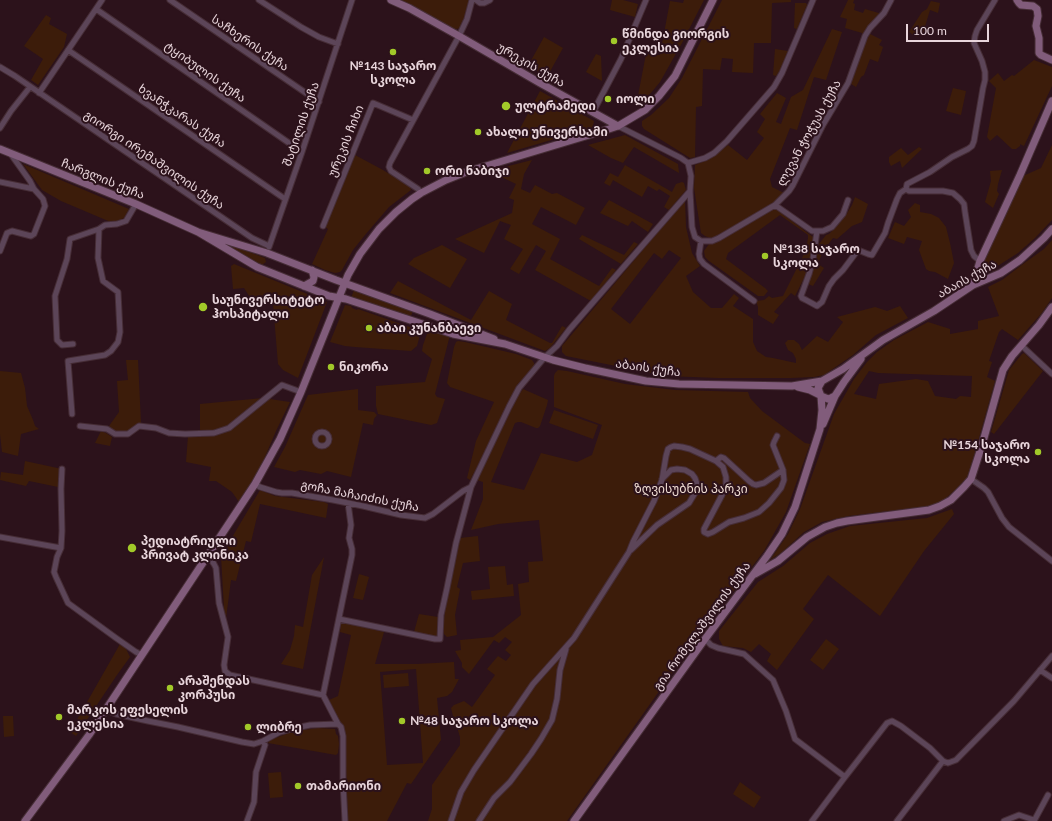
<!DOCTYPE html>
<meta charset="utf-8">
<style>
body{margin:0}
#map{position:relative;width:1052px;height:821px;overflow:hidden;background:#2c121b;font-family:Lato,sans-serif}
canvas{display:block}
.scale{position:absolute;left:906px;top:24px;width:83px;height:18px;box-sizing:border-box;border:2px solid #e8d5db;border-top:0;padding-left:5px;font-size:12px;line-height:14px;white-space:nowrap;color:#e8d5db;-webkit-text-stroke:3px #2c121b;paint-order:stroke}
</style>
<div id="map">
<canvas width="1052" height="821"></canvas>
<div class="scale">100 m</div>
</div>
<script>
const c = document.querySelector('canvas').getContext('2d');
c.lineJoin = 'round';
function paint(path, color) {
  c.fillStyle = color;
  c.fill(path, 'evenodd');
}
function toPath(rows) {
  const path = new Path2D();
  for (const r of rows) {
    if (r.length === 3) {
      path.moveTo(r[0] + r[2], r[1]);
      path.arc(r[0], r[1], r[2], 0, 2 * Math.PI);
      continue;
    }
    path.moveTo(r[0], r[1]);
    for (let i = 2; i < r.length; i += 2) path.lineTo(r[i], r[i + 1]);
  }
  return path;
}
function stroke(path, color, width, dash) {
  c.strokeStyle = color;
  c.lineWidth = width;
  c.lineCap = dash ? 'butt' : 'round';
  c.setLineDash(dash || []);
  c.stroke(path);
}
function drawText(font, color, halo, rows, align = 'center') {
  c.font = font + ' Lato,"Noto Sans Georgian",sans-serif';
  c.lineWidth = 4;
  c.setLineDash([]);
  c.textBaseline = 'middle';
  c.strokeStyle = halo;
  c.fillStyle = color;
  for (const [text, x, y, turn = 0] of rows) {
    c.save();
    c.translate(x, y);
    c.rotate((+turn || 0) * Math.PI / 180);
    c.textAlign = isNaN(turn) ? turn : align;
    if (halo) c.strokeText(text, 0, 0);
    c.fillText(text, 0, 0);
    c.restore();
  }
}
paint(toPath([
 [399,0,469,0,463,21,460,28,456,29,450,27],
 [612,0,623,0,638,4,635,17,610,10],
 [684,0,704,0,682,43,660,82,646,99,636,106,646,54,660,55,670,1,683,3],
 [722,0,791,0,791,2,772,3,771,43,754,43,753,73,732,72,733,59,722,58,720,70,703,69,702,106,696,107,695,157,690,158,644,129,642,126,642,121,651,115,669,98,682,78],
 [848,0,854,0,853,3,855,4,854,10,863,13,865,9,882,14,864,36,862,33,845,28,847,19,840,17],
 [931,1,940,3,938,13,930,10,923,33,917,37,909,32,922,12,927,9],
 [795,3,806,3,807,5,797,29,794,28],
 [46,15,51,18,49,24,67,34,64,47,38,85,31,80,43,59,24,46],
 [832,29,842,32,826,80,814,77,797,130,790,128,770,179,772,187,784,193,768,207,717,236,710,238,705,236,701,233,694,188,695,165,707,160,718,153,728,145,747,160,764,138,757,132,765,119,760,114,777,93,786,98,776,122,781,124,791,97,803,90],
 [870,34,882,40,879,45,883,47,878,62,870,59,864,75,861,77,856,87,851,84,866,41],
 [544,37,563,48,547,77,528,66],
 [775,49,788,51,780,70,776,76,773,75],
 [596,54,601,56,602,81,586,72],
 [1034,60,1052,67,1052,86,1024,146,1020,144,1020,146,1016,149,1012,149,997,135,990,141,987,137,996,88,989,81,998,73,1004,81,1012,75,1014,76],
 [953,88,966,91,961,115,946,111],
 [540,91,594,121,593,126,592,128,507,153],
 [625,135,678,164,679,173,634,147,623,163,611,158,588,145],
 [1052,145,1052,220,1035,238,1018,253,996,267,996,270,992,271,988,271,984,269,983,265,985,258,1023,176,1041,168],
 [919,147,922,149,902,168,900,161,891,166,889,162,889,157,901,148,908,155],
 [355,155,383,170,410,187,411,190,389,207,365,235,353,250,342,270,340,272,335,273,325,270,312,264,328,229,325,227],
 [532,160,524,174,521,189,530,193,535,185,552,194,557,193,585,208,576,225,541,207,532,224,560,239,550,259,599,286,612,268,616,270,591,301,535,270,546,251,536,245,519,274,510,269,523,249,504,239,511,225,500,221,484,253,455,239,512,213,514,200,509,198,516,184,489,171],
 [23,164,129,209,124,218,113,223,61,201,42,190],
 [625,165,672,192,676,184,682,182,684,183,686,190,669,210,664,207,670,196,659,189,657,191,648,186,642,197,613,180,610,186,604,183,610,173,618,177],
 [1002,170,998,184,997,191,999,194,993,208,985,202,991,181,990,171],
 [855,197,868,204,862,222,852,226,837,239,833,238,823,251,818,264,824,268,813,286,808,284,812,272,819,244,826,235,829,234,837,226,846,215,852,205],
 [609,200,653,224,648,232,632,221,628,226,600,213],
 [685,200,686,227,692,253,700,266,686,276,693,292,711,308,722,308,734,294,739,298,733,306,753,319,753,342,757,351,766,357,773,358,796,363,796,359,793,353,788,350,785,343,788,340,794,340,799,344,802,350,817,336,828,342,843,322,837,317,875,307,887,311,900,306,908,318,876,335,853,355,824,375,814,377,791,378,718,378,666,376,566,356,562,352,562,346],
 [669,250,681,258,630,324,611,309,654,253,662,259],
 [915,203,920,205,920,212,931,214,939,218,946,227,950,243,954,263,948,279,935,272,929,271,926,269,919,250,922,241,907,237,904,244,888,238,895,222,904,226,911,217,908,210],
 [775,208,813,237,812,252,805,276,795,296,791,293,774,312,779,315,773,324,758,315,758,307,756,301,764,300,769,296,772,298,783,296,806,250,808,238,808,235,780,215,728,253,726,259,765,288,768,291,764,296,758,296,709,261,705,257,704,251,709,244,717,242],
 [582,235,624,255,634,242,638,244,621,264,579,239],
 [212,238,265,258,266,262,262,265,260,265],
 [1052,240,1052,298,1041,314,1018,340,1002,329,999,332,989,361,992,362,987,377,995,381,975,452,967,478,954,491,940,503,929,506,848,516,822,522,804,532,781,553,770,560,788,534,800,509,834,414,854,379,867,362,877,352,894,340,928,322,950,329,950,334,978,329,978,321,999,316,988,287,1002,280,1023,264,1044,249],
 [869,371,878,373,972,376,971,397,960,396,956,399,935,396,928,381,916,379,879,384,876,399,854,394],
 [442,245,467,259,450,288,408,264,414,258],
 [234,264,327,302,298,378,283,370,278,364,273,303,253,302,244,288,233,289,231,266],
 [398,281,471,320,489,291,512,304,506,320,550,343,552,343,562,326,566,328,550,348,545,351,390,293],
 [354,290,410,310,412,312,412,314,409,317,351,298],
 [345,305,351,306,352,308,357,310,358,309,421,331,417,346,411,351,355,347,345,346,330,342],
 [430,330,450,335,435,394,437,397,445,399,437,423,431,425,378,414,376,406,376,386,425,382,432,359,422,351,423,345,427,334],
 [458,341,465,342,516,354,532,360,534,363,534,366,517,385,475,471,470,480,467,478,476,441,494,402,450,387,447,383,454,347,456,342],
 [1024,353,1043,371,994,434,991,432,1009,370,1022,354],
 [126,360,138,360,141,423,128,433,116,433,109,426,119,412,117,381,128,380],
 [558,370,567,371,625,384,675,390,748,392,750,398,762,411,805,443,810,444,786,512,764,551,705,629,704,628,567,821,428,821,432,809,432,785,460,745,460,737,457,727,457,719,453,716,451,708,454,705,464,701,472,707,495,675,487,669,498,656,506,661,511,655,505,650,512,642,505,637,499,643,494,640,469,674,462,667,462,663,455,651,461,650,460,640,493,637,521,615,518,584,529,582,528,562,543,561,539,520,498,524,471,530,483,499,483,482,477,480,518,396,523,389,548,400,547,405,540,426,538,428,536,428,521,422,518,422,515,423,491,482,524,490,541,453,577,462,592,455,602,425,554,407,554,376,555,373],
 [0,371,21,373,25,388,27,406,33,420,35,426,39,429,21,434,18,456,2,452,0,434],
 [358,389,358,410,374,412,377,415,374,419,373,425,363,423,351,477,327,471,321,474,300,470,295,472,274,467,285,447,308,395],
 [263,398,290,402,276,431,258,473,239,502,232,492,216,481,209,481,211,467,186,462,188,436,200,435,200,404],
 [554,410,598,425,593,439,549,423],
 [101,431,106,433,112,437,110,446,95,443],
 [25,461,62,469,58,487,29,481,26,486,0,480,1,472,23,475],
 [260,490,275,496,324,502,328,504,326,518,260,504,251,542,246,541,236,581,231,580,225,626,221,556],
 [952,509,954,514,924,551,880,616,828,575,803,609,814,619,777,670,767,661,771,654,759,644,751,652,743,648,723,646,719,639,719,631,758,582,783,566,810,543,827,534,850,526,927,518],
 [478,536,480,561,463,563,457,587,460,589,455,615,457,635,447,637,444,634,443,629,445,611,460,538],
 [324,557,303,669,281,664,290,650,294,636,295,625,303,627,312,575],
 [505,566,507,585,513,584,514,596,472,600,471,591,490,589,488,567],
 [359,574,369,577,363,600,353,598],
 [419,614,438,617,438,635,434,637,414,632],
 [341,622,384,632,375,664,417,664,454,662,455,679,459,679,452,692,447,696,437,698,441,740,411,784,407,783,387,821,348,821,346,767,346,737,343,728,329,700,338,696,351,635,340,632],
 [416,669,423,763,387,765,380,672],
 [826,639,839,649,823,670,810,660],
 [120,644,125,647,130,657,117,675,76,736,70,732],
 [408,673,409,686,384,688,383,675],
 [3,716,13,716,14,736,4,737],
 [318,728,335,729,336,734,338,736,339,744,338,753,336,755,268,743,270,740,295,731],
 [281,772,283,797,270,798,268,773],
 [740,782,761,797,754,808,733,794]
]), '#3c1c0a');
const street = toPath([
 [170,0,319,102],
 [259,0,301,27,319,37,338,44],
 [476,0,480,3,484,3,490,0],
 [96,9,302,152],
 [68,50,285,199],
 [0,67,15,76,252,238,269,246],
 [39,93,102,0],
 [593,112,621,59,646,0],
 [618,126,681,158,688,163,691,176,690,191,692,227,695,237,701,241,712,241,719,238,775,205,789,191,793,185,823,125,848,83,865,36,870,28,884,13,891,0],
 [0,128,11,111,30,87],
 [10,153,30,181,34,189],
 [688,163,705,158,714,153,727,141,774,87,782,73,813,0],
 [0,182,34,189,43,199,45,206,34,234,31,236,12,231,7,233,0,251],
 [906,189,907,184,930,172,952,157,968,149,972,146,974,141,983,88,985,80,985,72,982,61,974,43,975,36,977,30,995,0],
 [906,189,909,191,943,191,953,193,960,199,964,204,965,212,971,250,974,256,980,261],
 [421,193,418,189,391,171,389,167,390,163,459,36,467,19,472,0],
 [775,205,812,231,823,231,832,227,843,214,848,200],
 [323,226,373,103,413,120],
 [817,231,813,259,809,274,801,296,802,298,806,300,817,306,822,302,829,286,834,279,843,270,858,250,868,254,872,255,885,233,888,223,897,199,900,193,906,189],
 [701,241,699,254,700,259,704,264,754,301],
 [269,247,302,152,352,0],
 [73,344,62,345,57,340,55,296,67,259,70,239,99,229],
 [1021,345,1052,374],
 [72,414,68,361,105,355,111,351,118,342,120,332,118,292,103,281,98,258,99,229,105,225,117,224,126,221,136,204],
 [80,426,107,429,115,434,128,434,139,426,156,428,169,433,185,434,214,433,229,428,282,385,301,392],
 [322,439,7],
 [716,461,721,457,724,458,749,481,753,484,756,485,764,483,783,470],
 [62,469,61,489,62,531,61,548,57,557,54,572,56,577,68,603,116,638,136,652,142,655],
 [971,479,984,488,988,492,1002,518,1009,527,1052,561],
 [255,484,260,487,276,492,282,493,292,493,333,500,363,506,401,515,425,518,433,514,463,491,471,487,509,407,519,388,545,357,557,346,569,330,621,270,690,191],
 [0,537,61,548],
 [631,550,657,525,689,503,695,493,697,484,695,478,692,474,685,470,677,469,671,470,662,479],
 [206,557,212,561,214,564,216,568,219,603,228,637,224,665,225,671,230,675,323,695],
 [339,619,435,639,440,639,441,615,447,588,456,543,471,487],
 [705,639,711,645,718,648,744,654,773,680,786,711,795,739,845,777,887,723,892,721,901,726,930,748,943,761,948,763,956,760,1014,701,1052,656],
 [1040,670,1052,678],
 [106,710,116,714,148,721,178,727,242,742,254,744,263,741,280,732,291,729,310,725,338,724],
 [247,821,254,802,256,772,265,745,263,741],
 [345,821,343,782,343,736,341,727,338,724,323,695,352,555,352,549,349,538,351,525,348,503],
 [451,821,461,792,474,770,533,684,574,638,629,552,633,542,654,501,662,480,666,456,668,449,671,447,674,446,682,447,690,449,716,461,723,467,726,477,726,485,722,495,704,529,704,532,708,534,713,532,729,522,744,518,759,512,769,503,781,488,784,480,783,470,773,445,774,442,777,436],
 [479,821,494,798,510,782,531,754,541,739,552,720,557,699,560,670,566,649],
 [812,821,845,777],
 [897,821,943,761],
 [1004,821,1019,815,1034,820],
 [1034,821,1048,795]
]);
const secondary = toPath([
 [391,0,409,8,459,36,540,83,618,126],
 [1017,0,1019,3,1021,5,1033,6,1037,9,1038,16,1036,26,1039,38,1039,53,1041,55,1052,60],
 [0,149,136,204,198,232,267,253,336,280,430,314,494,339],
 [198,232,257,267,329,296,346,299,453,334,505,344,553,360,585,368,646,381,679,384,792,386,822,381],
 [973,285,980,261,1020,175,1052,101],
 [304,286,313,281,314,277,312,270],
 [798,387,810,390,820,395],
 [835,396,831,398,828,399,821,396,819,391,818,388,822,381,843,369,883,340,934,311,973,285,1001,273,1020,260,1044,238,1052,229],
 [823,424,835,396,844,382,861,359],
 [755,574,778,561,807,537,825,527,837,523,847,521,929,510,940,506,951,500,964,487,971,479,982,445,1003,370,1012,356,1039,325,1052,307],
 [25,821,89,735,255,484,280,439,301,392,348,275,360,254,379,229,396,212,412,199,421,193,446,180,466,172,609,129,618,126,645,110,659,96,675,76,713,0],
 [574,821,705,639,767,556,782,534,795,507,820,429,822,410,821,396]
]);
stroke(street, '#462d36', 7);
stroke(secondary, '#462d36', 9);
stroke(street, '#5c4558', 5);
stroke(secondary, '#815c7b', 7);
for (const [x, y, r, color] of [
 [614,41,4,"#a2c929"],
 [393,52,4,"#a2c929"],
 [608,99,4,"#a2c929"],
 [506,106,5,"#a2c929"],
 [478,132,4,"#a2c929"],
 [427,171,4,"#a2c929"],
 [765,256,4,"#a2c929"],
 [203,307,5,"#a2c929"],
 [369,328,4,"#a2c929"],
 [331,367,4,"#a2c929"],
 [1038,452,4,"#a2c929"],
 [132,548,5,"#a2c929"],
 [170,688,4,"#a2c929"],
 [59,717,4,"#a2c929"],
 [402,721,4,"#a2c929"],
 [248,727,4,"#a2c929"],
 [298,786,4,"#a2c929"]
]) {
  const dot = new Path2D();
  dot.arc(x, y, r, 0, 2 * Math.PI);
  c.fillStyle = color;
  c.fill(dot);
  stroke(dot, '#2c121b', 1.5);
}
drawText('bold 12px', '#e8d5db', '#2c121b', [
 ["წმინდა გიორგის",622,34],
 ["ეკლესია",622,48],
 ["№143 საჯარო",393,66,"center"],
 ["სკოლა",393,80,"center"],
 ["იოლი",616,99],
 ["ულტრამედი",515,106],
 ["ახალი უნივერსამი",486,132],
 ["ორი ნაბიჯი",435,171],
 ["№138 საჯარო",773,249],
 ["სკოლა",773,263],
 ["საუნივერსიტეტო",212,300],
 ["ჰოსპიტალი",212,314],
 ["აბაი კუნანბაევი",377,328],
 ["ნიკორა",339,367],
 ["№154 საჯარო",1030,445,"right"],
 ["სკოლა",1030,459,"right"],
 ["პედიატრიული",141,541],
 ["პრივატ კლინიკა",141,555],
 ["არაშენდას",178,681],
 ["კორპუსი",178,695],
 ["მარკოს ეფესელის",67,710],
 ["ეკლესია",67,724],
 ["№48 საჯარო სკოლა",410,721],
 ["ლიბრე",256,727],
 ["თამარიონი",306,786]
], 'left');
drawText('12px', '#e8d5db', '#2c121b', [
 ["საჩხერის ქუჩა",250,43,34],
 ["ურეკის ქუჩა",531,65,30],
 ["ტყიბულის ქუჩა",205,72,35],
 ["ხვანჭკარას ქუჩა",182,116,34],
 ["შატილის ქუჩა",301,124,-71],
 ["ლევან ჭოჭუას ქუჩა",809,133,-61],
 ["ურეკის ჩიხი",346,141,-68],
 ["გიორგი ირემაშვილის ქუჩა",154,160,34],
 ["ჩარგლის ქუჩა",103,179,22],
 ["აბაის ქუჩა",967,279,-29],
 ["აბაის ქუჩა",648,368,8],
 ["გოჩა მაჩაიძის ქუჩა",360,496,11],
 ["გია რომელაშვილის ქუჩა",702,626,-54]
]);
drawText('12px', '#f1ded4', '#2c121b', [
 ["ზღვისუბნის პარკი",691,489]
]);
</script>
